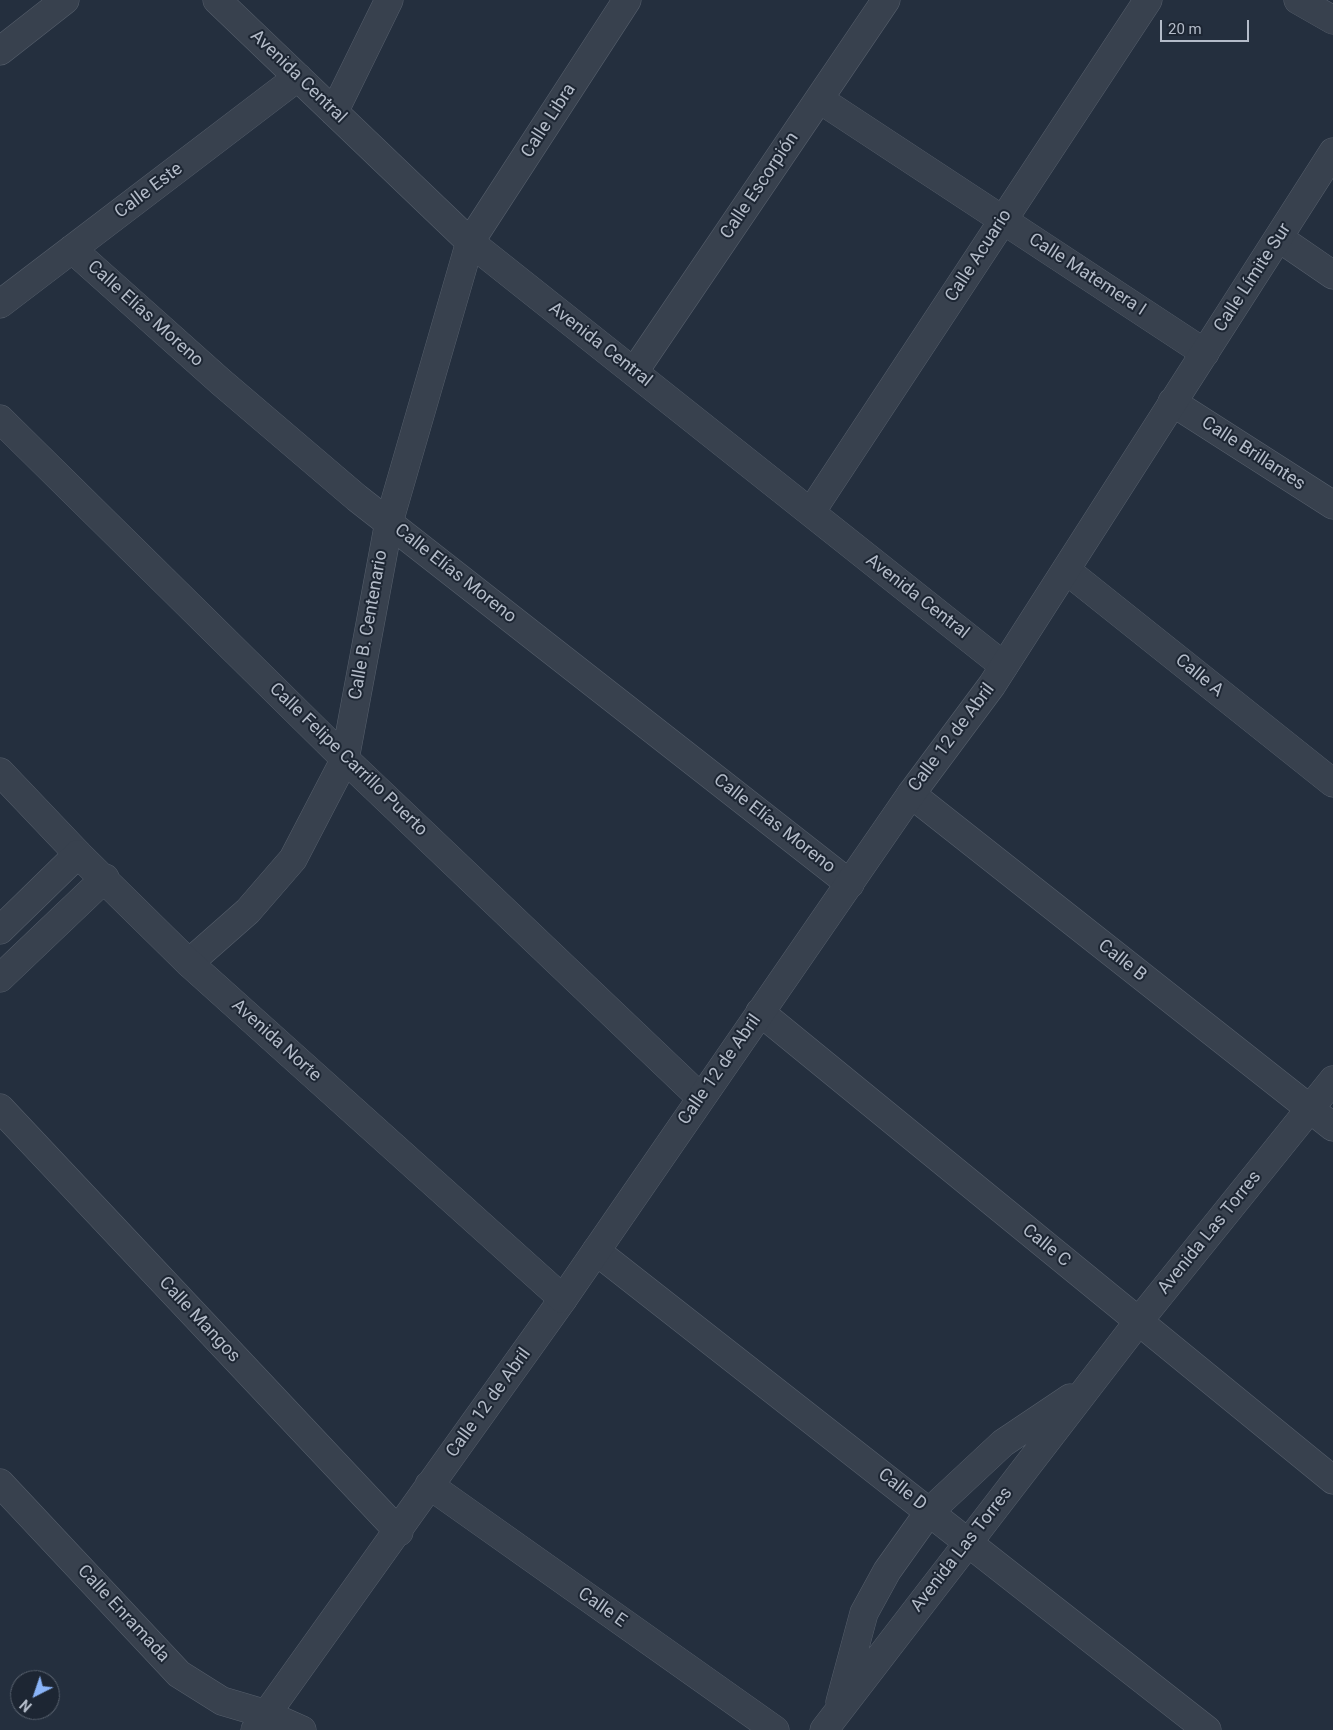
<!DOCTYPE html>
<meta charset="utf-8">
<style>
body{margin:0}
#map{position:relative;width:1333px;height:1730px;overflow:hidden;background:#242f3e;font-family:Roboto,sans-serif}
canvas{display:block}
.north{position:absolute;left:10px;top:1670px;width:50px;height:50px;box-sizing:border-box;background:#1d2633;border:1px solid #59626f;border-radius:50%;rotate:221deg;font-size:14px;font-weight:700;line-height:20px;text-align:center;color:#b4bcc9}
.north::after{content:'';display:block;margin:auto;width:18px;height:22px;background:#8ab4f8;clip-path:polygon(50% 0,100% 100%,50% 72%,0 100%)}
.scale{position:absolute;left:1160px;top:20px;width:89px;height:22px;box-sizing:border-box;border:2px solid #b4bcc9;border-top:0;padding-left:6px;font-size:15px;line-height:18px;white-space:nowrap;color:#b4bcc9;-webkit-text-stroke:4px #1d2633;paint-order:stroke}
</style>
<div id="map">
<canvas width="1333" height="1730"></canvas>
<div class="north">N</div>
<div class="scale">20 m</div>
</div>
<script>
const c = document.querySelector('canvas').getContext('2d');
c.lineJoin = 'round';
function toPath(rows) {
  const path = new Path2D();
  for (const r of rows) {
    path.moveTo(r[0], r[1]);
    for (let i = 2; i < r.length; i += 2) path.lineTo(r[i], r[i + 1]);
  }
  return path;
}
function stroke(path, color, width, dash) {
  c.strokeStyle = color;
  c.lineWidth = width;
  c.lineCap = dash ? 'butt' : 'round';
  c.setLineDash(dash || []);
  c.stroke(path);
}
function drawText(font, color, halo, rows, align = 'center') {
  c.font = font + ' Roboto,sans-serif';
  c.lineWidth = 4;
  c.setLineDash([]);
  c.textBaseline = 'middle';
  c.strokeStyle = halo;
  c.fillStyle = color;
  for (const [text, x, y, turn = 0] of rows) {
    c.save();
    c.translate(x, y);
    c.rotate((+turn || 0) * Math.PI / 180);
    c.textAlign = isNaN(turn) ? turn : align;
    if (halo) c.strokeText(text, 0, 0);
    c.fillText(text, 0, 0);
    c.restore();
  }
}
const minor = toPath([
 [217,0,470,242,1004,666],
 [1298,0,1333,20],
 [0,51,65,0],
 [819,99,1205,353],
 [334,112,389,0],
 [1279,238,1333,275],
 [72,249,221,382,357,498,850,884],
 [0,304,298,77],
 [634,372,886,0],
 [1172,402,1333,505],
 [0,419,345,759,700,1097],
 [811,512,1148,0],
 [1066,570,1333,783],
 [0,772,78,854],
 [911,794,1333,1127],
 [189,963,248,911,293,859,345,759,389,522,470,242,627,0],
 [760,1012,1333,1480],
 [0,1108,399,1532],
 [596,1251,1207,1730],
 [0,1483,179,1674,222,1701,266,1714,302,1730],
 [429,1485,775,1730],
 [840,1702,864,1613,887,1571,929,1512,1003,1443,1070,1398],
 [255,1730,563,1299],
 [824,1730,1138,1322,1333,1080]
]);
const tertiary = toPath([
 [0,930,78,854,189,963,563,1299,911,794,992,685,1333,152],
 [0,978,105,878]
]);
stroke(minor, '#565f6c', 29);
stroke(tertiary, '#565f6c', 29);
stroke(minor, '#38414e', 28);
stroke(tertiary, '#38414e', 28);
drawText('18px', '#b4bcc9', '#1d2633', [
 ["Avenida Central",298,77,44],
 ["Calle Libra",549,121,-57],
 ["Calle Escorpión",760,186,-56],
 ["Calle Este",149,191,-37],
 ["Calle Acuario",979,256,-57],
 ["Calle Matemera I",1087,275,33],
 ["Calle Límite Sur",1253,278,-57],
 ["Calle Elías Moreno",145,314,42],
 ["Avenida Central",600,345,38],
 ["Calle Brillantes",1253,454,33],
 ["Calle Elías Moreno",455,574,38],
 ["Avenida Central",917,597,38],
 ["Calle B. Centenario",369,625,-80],
 ["Calle A",1199,676,39],
 ["Calle 12 de Abril",952,738,-53],
 ["Calle Felipe Carrillo Puerto",348,760,44],
 ["Calle Elías Moreno",774,824,38],
 ["Calle B",1122,961,38],
 ["Avenida Norte",276,1041,42],
 ["Calle 12 de Abril",720,1070,-55],
 ["Avenida Las Torres",1210,1233,-51],
 ["Calle C",1046,1246,39],
 ["Calle Mangos",199,1320,47],
 ["Calle 12 de Abril",489,1403,-54],
 ["Calle D",902,1490,38],
 ["Avenida Las Torres",962,1550,-52],
 ["Calle E",602,1608,35],
 ["Calle Enramada",123,1614,47]
]);
</script>
